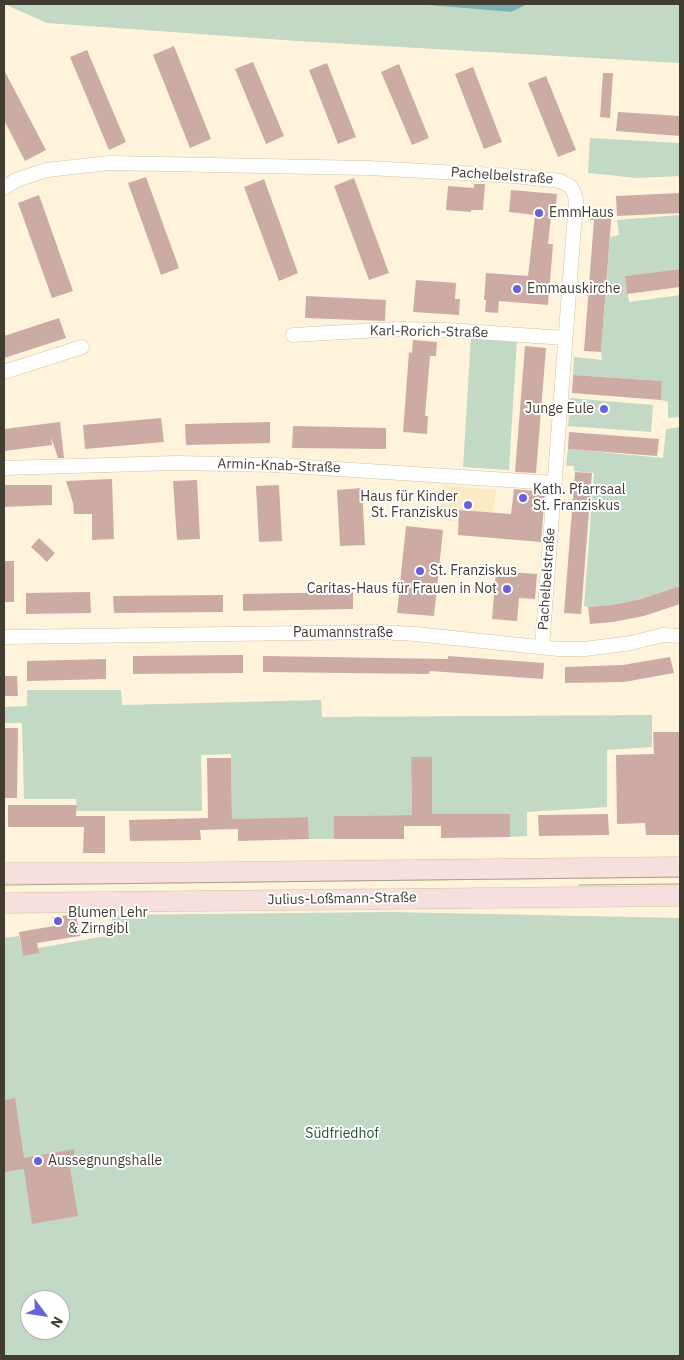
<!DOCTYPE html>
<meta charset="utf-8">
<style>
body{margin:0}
#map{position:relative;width:684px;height:1360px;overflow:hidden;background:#fff3db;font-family:"IBM Plex Sans",sans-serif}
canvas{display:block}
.frame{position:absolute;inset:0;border:5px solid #423c31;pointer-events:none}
.north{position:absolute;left:20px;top:1290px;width:50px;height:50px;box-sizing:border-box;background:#fff;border:1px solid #b3b1ad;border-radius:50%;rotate:121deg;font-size:14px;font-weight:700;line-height:20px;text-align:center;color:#423c31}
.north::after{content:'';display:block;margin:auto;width:18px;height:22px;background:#6861db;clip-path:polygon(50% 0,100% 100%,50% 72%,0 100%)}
</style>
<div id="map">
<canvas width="684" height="1360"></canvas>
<div class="frame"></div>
<div class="north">N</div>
</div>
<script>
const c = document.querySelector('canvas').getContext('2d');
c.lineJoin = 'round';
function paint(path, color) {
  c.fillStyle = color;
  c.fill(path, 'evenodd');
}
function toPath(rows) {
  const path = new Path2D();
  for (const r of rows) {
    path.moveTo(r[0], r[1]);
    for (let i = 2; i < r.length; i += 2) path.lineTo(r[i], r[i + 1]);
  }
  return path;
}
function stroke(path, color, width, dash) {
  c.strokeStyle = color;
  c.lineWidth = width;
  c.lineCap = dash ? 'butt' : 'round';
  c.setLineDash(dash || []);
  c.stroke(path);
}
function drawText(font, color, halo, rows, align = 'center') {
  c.font = font + ' "IBM Plex Sans",sans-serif';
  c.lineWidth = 4;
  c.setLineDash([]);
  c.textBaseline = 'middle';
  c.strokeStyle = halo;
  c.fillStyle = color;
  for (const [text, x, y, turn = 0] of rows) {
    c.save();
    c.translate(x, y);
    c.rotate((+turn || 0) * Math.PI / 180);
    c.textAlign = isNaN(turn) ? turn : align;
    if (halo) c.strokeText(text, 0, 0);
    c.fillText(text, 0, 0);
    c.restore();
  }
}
paint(toPath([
 [443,485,496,490,491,537,457,535,458,522,440,520]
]), '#fceac5');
paint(toPath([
 [4,4,416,4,511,12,524,6,525,4,680,4,680,63,297,41,47,23],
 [590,138,680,143,680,176,637,178,588,173],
 [680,215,680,269,625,276,629,302,680,295,680,417,668,418,668,402,661,400,662,381,573,375,574,357,602,360,601,352,610,237,619,235,617,220],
 [471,336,517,339,509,470,463,467],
 [570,398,653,405,651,432,568,426],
 [680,427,680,586,641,599,612,605,588,607,584,606,594,473,574,471,574,466,566,466,568,449,663,458,666,429],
 [27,690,121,690,122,705,321,700,322,717,652,715,652,747,607,750,607,807,527,812,527,836,510,837,510,814,432,814,432,757,411,758,412,815,334,816,334,839,309,839,308,817,232,819,231,754,201,755,202,811,77,811,76,799,24,799,22,723,4,723,4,707,27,706],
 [390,912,680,918,680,1356,4,1356,4,938,19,936,22,951,111,935,112,915],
 [30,1300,60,1300,60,1330,30,1330]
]), '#c1d9c5');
paint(toPath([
 [416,4,525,4,524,6,511,12]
]), '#7bb0b0');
paint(toPath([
 [174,46,211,139,190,148,153,55],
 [87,50,126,142,109,150,70,57],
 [253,62,284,136,266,144,235,69],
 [327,63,356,137,338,144,309,70],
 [399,64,429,138,412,145,381,72],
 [473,67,502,142,484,149,455,74],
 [4,70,46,150,25,161,4,120],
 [603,73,613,73,610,118,600,117],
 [546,76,576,150,558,157,528,83],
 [618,112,680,116,680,136,616,131],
 [146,177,179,268,161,275,128,183],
 [354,178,389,273,369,280,334,186],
 [264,179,298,273,279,281,244,187],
 [474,184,485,184,483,210,471,210,471,212,446,210,448,186,474,188],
 [511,190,557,194,555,216,551,216,548,244,553,244,548,305,499,301,498,313,485,312,486,300,484,300,486,273,528,276,535,215,509,212],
 [680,193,680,213,617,216,616,196],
 [39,195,73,291,52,298,18,203],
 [612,208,601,352,584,351,594,220,590,220,589,209],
 [680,269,680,287,627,294,625,276],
 [416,280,456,283,455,299,460,299,459,315,413,312],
 [306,296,386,300,385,321,305,318],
 [59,318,66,338,4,358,4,336],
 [413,340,437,342,436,356,430,356,425,416,428,416,427,434,403,432,409,352,412,353],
 [525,346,546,348,536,473,515,472],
 [573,375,662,381,661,400,572,393],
 [161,418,164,442,85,449,83,425],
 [60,422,64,458,58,458,51,437,52,445,4,451,4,429],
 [270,422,270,443,186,445,185,424],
 [293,426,386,428,386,449,292,448],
 [569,432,659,439,657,456,568,449],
 [575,472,592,473,581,614,564,613],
 [112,479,114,539,92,540,92,514,74,514,73,503,66,481],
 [197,480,200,539,177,540,173,481],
 [4,485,52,485,52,505,4,507],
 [279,485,282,541,259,542,256,486],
 [362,488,365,545,340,546,337,490],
 [514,489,535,491,535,493,545,493,541,542,458,535,459,510,511,514],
 [406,526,443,530,434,616,397,613],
 [39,538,55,553,47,562,31,547],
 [4,561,14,561,14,602,4,602],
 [496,571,537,574,535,599,519,598,517,621,492,619],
 [680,586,680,604,644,616,613,622,590,624,588,607,612,605,641,599],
 [90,592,91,613,26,614,26,593],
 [353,592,353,609,243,611,243,594],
 [223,595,223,612,114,613,113,596],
 [237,655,243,655,243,673,133,674,133,656],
 [263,656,448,659,448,656,544,663,543,679,430,671,429,674,263,672],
 [670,657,674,673,624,682,565,683,565,667,623,665],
 [106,659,106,679,27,681,27,661],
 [4,676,17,676,18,696,4,696],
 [4,728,18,728,17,798,4,798],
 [653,732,680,732,680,835,646,835,645,823,617,824,616,755,654,754],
 [411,757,432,757,432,814,510,814,510,837,441,838,441,826,404,826,404,839,334,839,334,816,412,815],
 [207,758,231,758,232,819,308,817,309,839,238,841,238,829,200,830,201,840,130,841,129,820,208,818],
 [8,805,77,805,76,816,105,816,105,853,83,853,84,827,8,827],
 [608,814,609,835,539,836,538,815],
 [76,914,80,936,37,943,39,953,23,956,19,932,54,926,52,917],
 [15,1098,24,1158,74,1149,75,1161,69,1162,78,1216,32,1224,24,1169,4,1172,4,1100]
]), '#cdaba5');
const minor = toPath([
 [4,188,16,180,47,170,109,163,368,168,515,176,560,181,570,186,574,193,576,200,542,647],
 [293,335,397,329,448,330,565,338],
 [4,372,82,347],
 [4,468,176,463,276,465,554,483],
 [4,637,379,632,415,634,558,649,585,649,631,643,663,635,680,636]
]);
const secondary = toPath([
 [4,873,139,873,680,867],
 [4,903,680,896]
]);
stroke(minor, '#d0c2a5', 15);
stroke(secondary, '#d0c2a5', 21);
stroke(minor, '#fff', 14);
stroke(secondary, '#f7dfdd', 20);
stroke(toPath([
 [4,885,680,877],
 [579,885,680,884]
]), '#aaa08e', 1);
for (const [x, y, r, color] of [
 [539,213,5,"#6861db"],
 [517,289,5,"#6861db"],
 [604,409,5,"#6861db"],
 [523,498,5,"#6861db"],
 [468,505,5,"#6861db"],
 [420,571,5,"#6861db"],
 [507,589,5,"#6861db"],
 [58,921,5,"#6861db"],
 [38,1161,5,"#6861db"]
]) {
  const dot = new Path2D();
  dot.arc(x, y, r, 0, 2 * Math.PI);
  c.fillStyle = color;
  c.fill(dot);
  stroke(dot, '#fff', 2);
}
drawText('14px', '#423c31', '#fff', [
 ["Pachelbelstraße",502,176,4],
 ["Karl-Rorich-Straße",429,332,1],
 ["Armin-Knab-Straße",279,466,2],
 ["Pachelbelstraße",547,579,-86],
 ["Paumannstraße",343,633],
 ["Julius-Loßmann-Straße",342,899,-1]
]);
drawText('14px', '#423c31', '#fff', [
 ["EmmHaus",549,213],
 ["Emmauskirche",527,289],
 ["Junge Eule",594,409,"right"],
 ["Kath. Pfarrsaal",533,490],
 ["St. Franziskus",533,506],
 ["Haus für Kinder",458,497,"right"],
 ["St. Franziskus",458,513,"right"],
 ["St. Franziskus",430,571],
 ["Caritas-Haus für Frauen in Not",497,589,"right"],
 ["Blumen Lehr",68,913],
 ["& Zirngibl",68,929],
 ["Aussegnungshalle",48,1161]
], 'left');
drawText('14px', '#1e552f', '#fff', [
 ["Südfriedhof",342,1134]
]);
</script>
